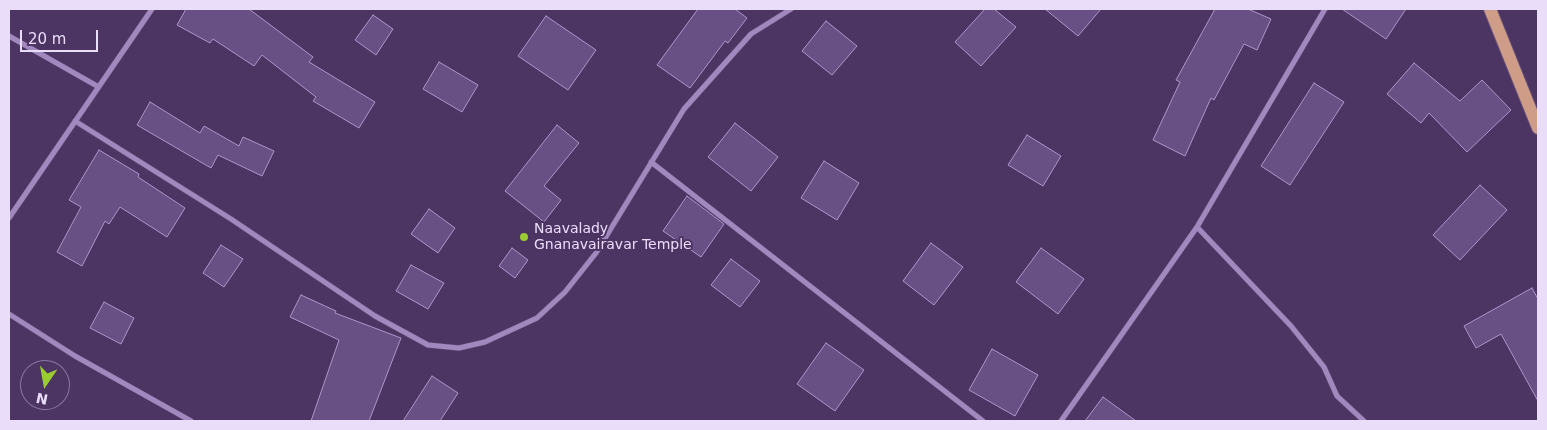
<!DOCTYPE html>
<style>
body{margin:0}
#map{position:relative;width:1547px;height:430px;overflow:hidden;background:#4c3463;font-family:"DejaVu Sans",sans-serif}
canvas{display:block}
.frame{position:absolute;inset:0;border:10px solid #eaddfa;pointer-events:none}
.north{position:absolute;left:20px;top:360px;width:50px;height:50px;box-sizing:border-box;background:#4c3463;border:1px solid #8b789f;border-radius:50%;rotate:192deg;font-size:14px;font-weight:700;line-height:20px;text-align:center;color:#eaddfa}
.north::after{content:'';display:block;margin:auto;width:18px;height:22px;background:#9bcb33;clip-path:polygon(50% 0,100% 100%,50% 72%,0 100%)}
.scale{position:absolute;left:20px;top:30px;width:78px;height:22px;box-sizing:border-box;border:2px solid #eaddfa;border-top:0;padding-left:6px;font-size:15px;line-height:18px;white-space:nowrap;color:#eaddfa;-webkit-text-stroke:4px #4c3463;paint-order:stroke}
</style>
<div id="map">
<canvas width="1547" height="430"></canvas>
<div class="frame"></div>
<div class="north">N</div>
<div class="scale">20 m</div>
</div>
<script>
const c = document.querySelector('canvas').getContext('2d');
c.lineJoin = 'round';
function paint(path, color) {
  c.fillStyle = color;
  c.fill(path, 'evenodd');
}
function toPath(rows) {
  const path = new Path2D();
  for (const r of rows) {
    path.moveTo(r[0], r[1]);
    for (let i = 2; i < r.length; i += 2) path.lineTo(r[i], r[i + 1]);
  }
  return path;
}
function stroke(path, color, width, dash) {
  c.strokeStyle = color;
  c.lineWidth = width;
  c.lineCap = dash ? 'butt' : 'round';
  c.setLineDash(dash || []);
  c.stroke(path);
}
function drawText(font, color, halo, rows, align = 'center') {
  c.font = font + ' "DejaVu Sans",sans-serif';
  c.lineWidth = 4;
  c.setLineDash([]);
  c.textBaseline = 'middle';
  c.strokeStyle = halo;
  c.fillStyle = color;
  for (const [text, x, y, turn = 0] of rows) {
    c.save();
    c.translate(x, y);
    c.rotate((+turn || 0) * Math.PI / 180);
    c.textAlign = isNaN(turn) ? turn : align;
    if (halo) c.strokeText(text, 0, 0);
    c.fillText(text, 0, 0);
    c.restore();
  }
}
const building = toPath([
 [186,9,249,9,313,57,309,62,375,102,359,128,313,101,316,97,262,55,254,66,213,39,210,43,177,25,186,9],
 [698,9,735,9,747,18,728,43,725,41,690,88,657,65,698,9],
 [985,9,994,9,1016,27,981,66,955,42,985,9],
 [1045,9,1101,9,1078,36,1045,9],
 [1215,9,1248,9,1271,19,1257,50,1244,44,1214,100,1211,98,1185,156,1153,140,1180,82,1176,80,1215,9],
 [1342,9,1406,9,1386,39,1342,9],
 [373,15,393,29,376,55,355,40,373,15],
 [546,16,596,50,568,90,518,56,546,16],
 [826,21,857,46,832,75,802,51,826,21],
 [439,62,478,85,462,112,423,89,439,62],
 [1414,63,1460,101,1482,80,1511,110,1467,152,1429,113,1421,123,1387,94,1414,63],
 [1314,83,1344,102,1290,185,1261,166,1314,83],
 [150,102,200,133,204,126,239,146,243,137,274,151,262,176,218,155,211,168,137,125,150,102],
 [735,123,778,157,751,191,708,157,735,123],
 [557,125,579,143,544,186,561,200,544,222,505,191,557,125],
 [1027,135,1061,156,1043,186,1008,165,1027,135],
 [99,150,139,174,138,177,185,208,167,237,120,207,109,224,105,221,82,266,57,252,81,207,69,200,99,150],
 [824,161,859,183,837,220,801,198,824,161],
 [1480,185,1507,210,1460,260,1433,235,1480,185],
 [687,196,724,224,701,257,663,231,687,196],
 [429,209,455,228,438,253,411,234,429,209],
 [931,243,963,267,934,305,903,281,931,243],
 [221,245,243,259,224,287,203,273,221,245],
 [512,248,528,260,515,278,499,266,512,248],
 [1041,248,1084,279,1058,314,1016,282,1041,248],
 [731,259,760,281,740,307,711,285,731,259],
 [411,265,444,283,428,309,396,291,411,265],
 [1532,288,1538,299,1538,401,1501,334,1476,348,1464,326,1532,288],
 [301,295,336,311,335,313,401,338,369,421,311,421,339,340,290,317,301,295],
 [104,302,134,318,121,344,90,328,104,302],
 [826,343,864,370,835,411,797,384,826,343],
 [992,349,1038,375,1015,416,969,390,992,349],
 [432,376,458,393,440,421,403,421,432,376],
 [1103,397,1136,421,1085,421,1103,397]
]);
paint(building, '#695084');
stroke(building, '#af95cc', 1);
const street = toPath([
 [1325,9,1197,227,1291,326,1324,367,1337,396,1364,421],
 [9,36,97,86],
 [75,121,231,219,375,316,428,345,459,348,485,342,537,318,565,292,596,253,684,109,751,34,791,9],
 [651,162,983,421],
 [9,218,152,9],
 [9,314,75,356,191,421],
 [1061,421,1197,227]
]);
const primary = toPath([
 [1490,9,1538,128]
]);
stroke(street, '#655179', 6);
stroke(primary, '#655179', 14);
stroke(street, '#a188be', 5);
stroke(primary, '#cf9c87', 12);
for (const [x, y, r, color] of [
 [524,237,5,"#9bcb33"]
]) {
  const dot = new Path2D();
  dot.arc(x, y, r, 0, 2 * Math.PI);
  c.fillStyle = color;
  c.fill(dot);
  stroke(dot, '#4c3463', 2);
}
drawText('14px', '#eaddfa', '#4c3463', [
 ["Naavalady",534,229],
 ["Gnanavairavar Temple",534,245]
], 'left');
</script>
